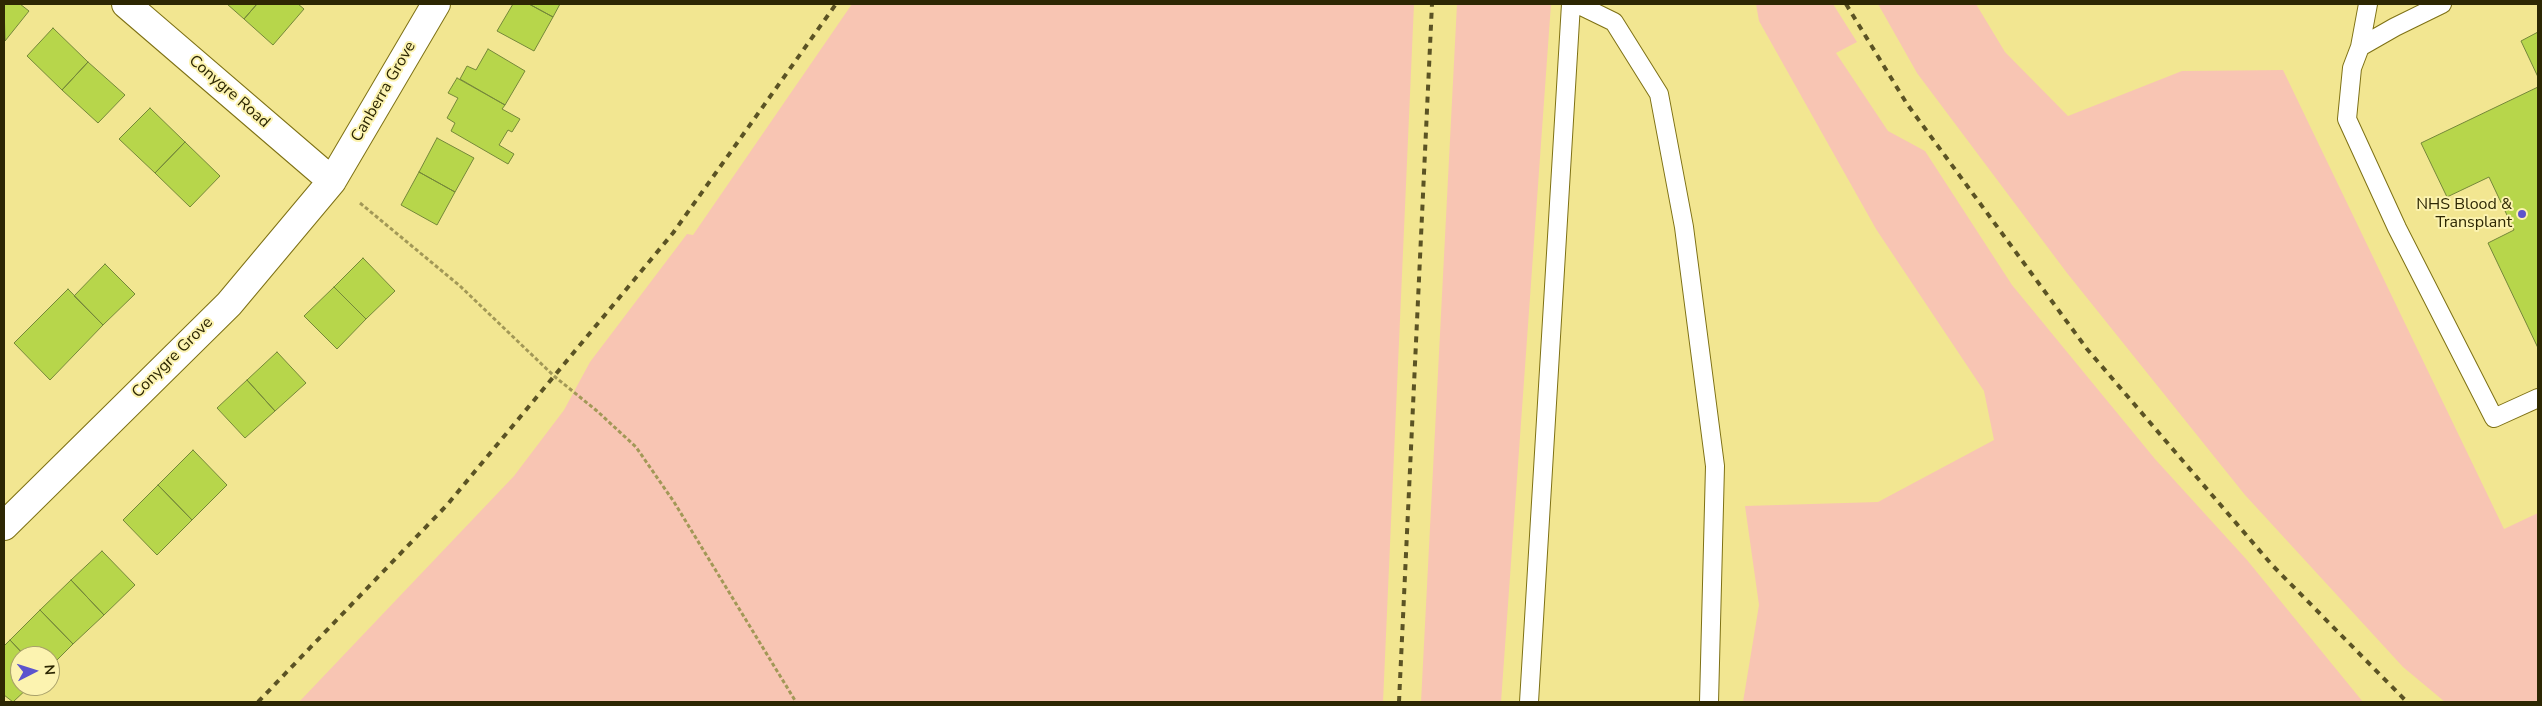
<!DOCTYPE html>
<style>
body{margin:0}
#map{position:relative;width:2542px;height:706px;overflow:hidden;background:#f2e691;font-family:"Nunito Sans",sans-serif}
canvas{display:block}
.frame{position:absolute;inset:0;border:5px solid #2d2703;pointer-events:none}
.north{position:absolute;left:10px;top:646px;width:50px;height:50px;box-sizing:border-box;background:#fcf3b0;border:1px solid #a9a16b;border-radius:50%;rotate:85deg;font-size:14px;font-weight:700;line-height:20px;text-align:center;color:#2d2703}
.north::after{content:'';display:block;margin:auto;width:18px;height:22px;background:#5c54cd;clip-path:polygon(50% 0,100% 100%,50% 72%,0 100%)}
</style>
<div id="map">
<canvas width="2542" height="706"></canvas>
<div class="frame"></div>
<div class="north">N</div>
</div>
<script>
const c = document.querySelector('canvas').getContext('2d');
c.lineJoin = 'round';
function paint(path, color) {
  c.fillStyle = color;
  c.fill(path, 'evenodd');
}
function toPath(rows) {
  const path = new Path2D();
  for (const r of rows) {
    path.moveTo(r[0], r[1]);
    for (let i = 2; i < r.length; i += 2) path.lineTo(r[i], r[i + 1]);
  }
  return path;
}
function stroke(path, color, width, dash) {
  c.strokeStyle = color;
  c.lineWidth = width;
  c.lineCap = dash ? 'butt' : 'round';
  c.setLineDash(dash || []);
  c.stroke(path);
}
function drawText(font, color, halo, rows, align = 'center') {
  c.font = font + ' "Nunito Sans",sans-serif';
  c.lineWidth = 4;
  c.setLineDash([]);
  c.textBaseline = 'middle';
  c.strokeStyle = halo;
  c.fillStyle = color;
  for (const [text, x, y, turn = 0] of rows) {
    c.save();
    c.translate(x, y);
    c.rotate((+turn || 0) * Math.PI / 180);
    c.textAlign = isNaN(turn) ? turn : align;
    if (halo) c.strokeText(text, 0, 0);
    c.fillText(text, 0, 0);
    c.restore();
  }
}
paint(toPath([
 [852,4,1414,4,1383,702,299,702,514,476,564,410,590,362,687,234,693,235],
 [1457,4,1551,4,1501,702,1421,702],
 [1756,4,1833,4,1857,42,1836,53,1888,131,1925,151,2012,285,2155,459,2247,560,2363,702,1743,702,1759,605,1745,506,1878,502,1994,440,1984,391,1876,229,1759,21],
 [1878,4,1976,4,2005,52,2068,116,2182,71,2283,70,2504,529,2538,513,2538,702,2445,702,2403,667,2245,495,2067,273,1917,73]
]), '#f8c5b3');
const building = toPath([
 [4,4,20,4,29,11,5,41,4,4],
 [227,4,257,4,244,19,227,4],
 [257,4,298,4,304,9,273,45,244,19,257,4],
 [513,4,529,4,553,17,534,51,497,31,513,4],
 [529,4,560,4,553,17,529,4],
 [53,28,88,62,62,90,27,56,53,28],
 [2538,32,2538,77,2521,41,2538,32],
 [488,49,525,71,505,105,460,79,467,66,476,70,488,49],
 [88,62,125,95,98,123,62,90,88,62],
 [457,78,505,105,502,109,520,119,512,132,508,130,499,145,514,154,508,164,451,131,455,123,447,118,458,98,448,93,457,78],
 [2538,87,2538,348,2488,243,2514,230,2489,177,2447,197,2421,143,2538,87],
 [150,108,185,142,155,173,119,139,150,108],
 [437,138,474,158,455,192,419,172,437,138],
 [185,142,220,176,190,207,155,173,185,142],
 [419,172,455,192,437,225,401,205,419,172],
 [363,258,395,291,366,319,334,287,363,258],
 [105,264,135,294,103,325,74,296,105,264],
 [334,287,366,319,337,349,304,316,334,287],
 [68,289,103,325,50,380,14,343,68,289],
 [277,352,306,383,275,411,247,380,277,352],
 [247,380,275,411,245,438,217,408,247,380],
 [193,450,227,485,192,520,158,485,193,450],
 [158,485,192,520,157,555,123,520,158,485],
 [102,551,135,585,104,615,71,580,102,551],
 [71,580,104,615,73,644,40,610,71,580],
 [40,610,73,644,50,667,50,656,25,656,10,640,40,610],
 [10,640,25,656,20,656,20,686,30,686,13,702,4,695,4,646,10,640]
]);
paint(building, '#b7d64b');
stroke(building, '#748739', 1);
const lane = toPath([
 [1577,4,1614,22,1659,94,1684,227,1715,466,1709,702],
 [2368,4,2360,47,2352,68,2347,119,2397,228,2494,418,2538,398],
 [2360,47,2395,27,2442,4],
 [1529,702,1571,4]
]);
const street = toPath([
 [126,4,332,181],
 [4,526,229,304,332,181,436,4]
]);
stroke(lane, '#7e7115', 20);
stroke(street, '#7e7115', 30);
stroke(toPath([
 [360,203,460,286,554,376,597,411,636,447,674,502,796,702]
]), '#a29857', 3, [4, 2.5]);
stroke(lane, '#fff', 18);
stroke(street, '#fff', 28);
stroke(toPath([
 [1846,4,1907,104,2087,349,2272,565,2407,702],
 [258,702,447,505,673,233,836,4],
 [1399,702,1432,4]
]), '#5b5324', 4, [6, 6]);
for (const [x, y, r, color] of [
 [2522,214,5,"#5c54cd"]
]) {
  const dot = new Path2D();
  dot.arc(x, y, r, 0, 2 * Math.PI);
  c.fillStyle = color;
  c.fill(dot);
  stroke(dot, '#fcf3b0', 2);
}
drawText('16px', '#2d2703', '#fcf3b0', [
 ["Conygre Road",229,92,41],
 ["Canberra Grove",384,92,-60],
 ["Conygre Grove",173,358,-45]
]);
drawText('16px', '#2d2703', '#fcf3b0', [
 ["NHS Blood &",2512,205],
 ["Transplant",2512,223]
], 'right');
</script>
